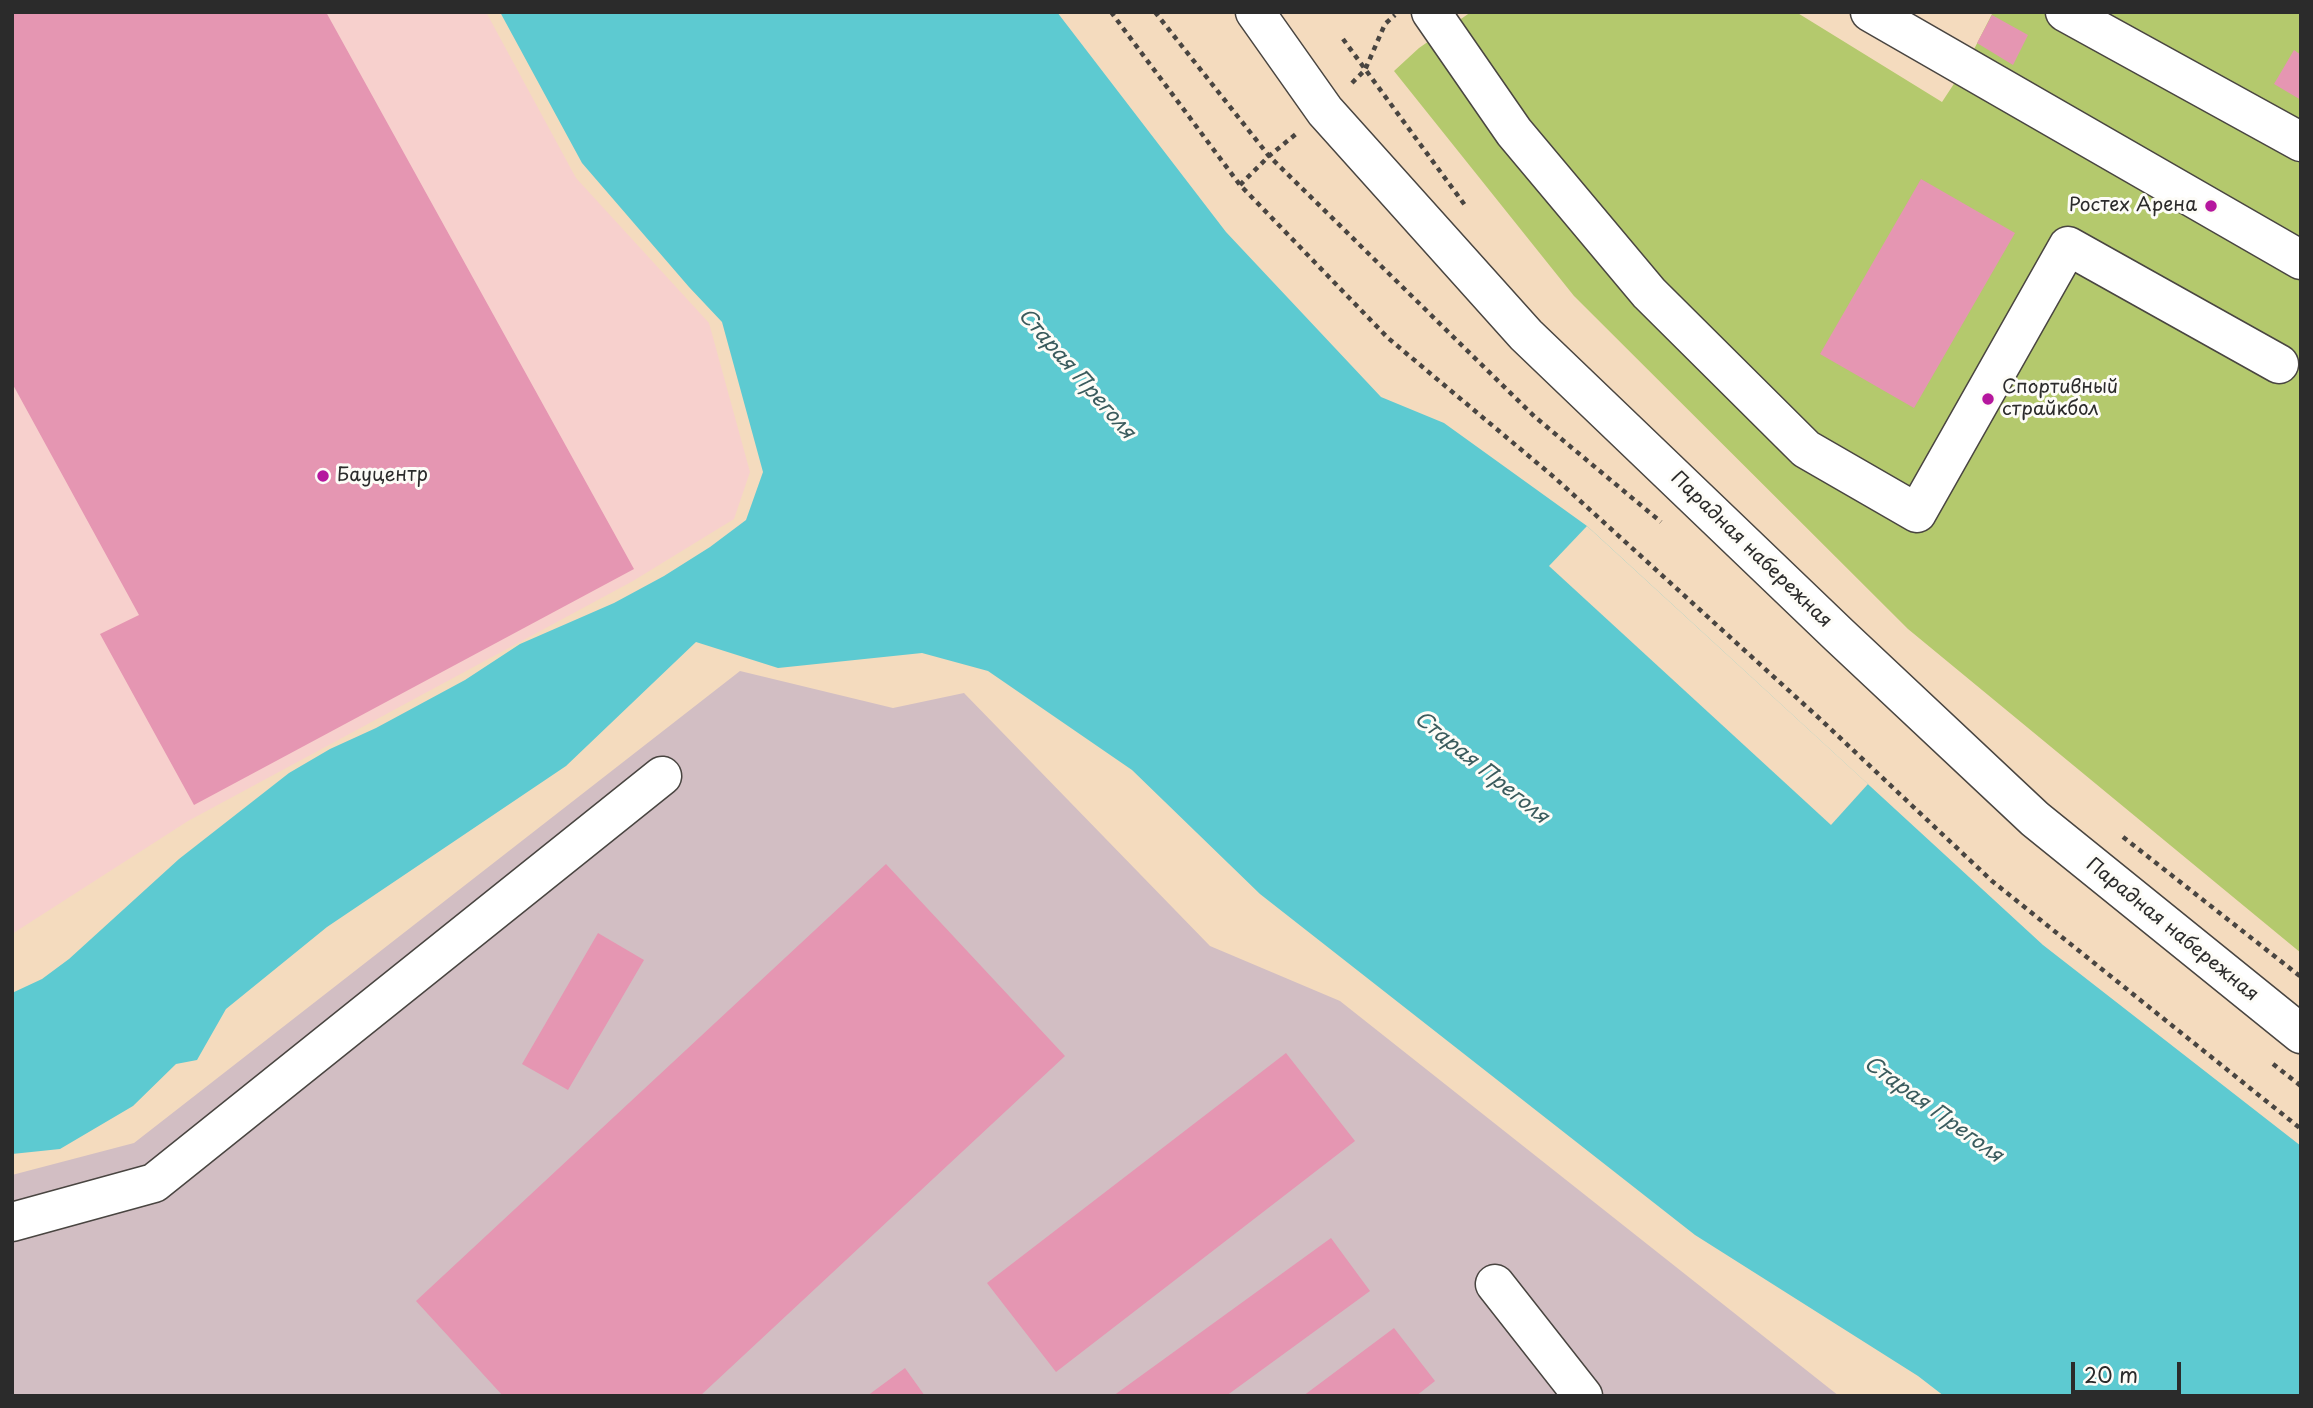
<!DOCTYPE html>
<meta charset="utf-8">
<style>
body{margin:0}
#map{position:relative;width:2313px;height:1408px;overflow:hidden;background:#f4dbbe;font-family:"Playpen Sans",sans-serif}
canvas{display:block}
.frame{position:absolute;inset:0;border:14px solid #2b2b2b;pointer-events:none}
.scale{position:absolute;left:2071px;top:1362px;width:110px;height:32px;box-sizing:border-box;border:4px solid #2b2b2b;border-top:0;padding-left:9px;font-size:21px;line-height:24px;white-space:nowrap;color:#2b2b2b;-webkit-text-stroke:5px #fdfcf7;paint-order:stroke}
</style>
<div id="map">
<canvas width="2313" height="1408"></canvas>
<div class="frame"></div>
<div class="scale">20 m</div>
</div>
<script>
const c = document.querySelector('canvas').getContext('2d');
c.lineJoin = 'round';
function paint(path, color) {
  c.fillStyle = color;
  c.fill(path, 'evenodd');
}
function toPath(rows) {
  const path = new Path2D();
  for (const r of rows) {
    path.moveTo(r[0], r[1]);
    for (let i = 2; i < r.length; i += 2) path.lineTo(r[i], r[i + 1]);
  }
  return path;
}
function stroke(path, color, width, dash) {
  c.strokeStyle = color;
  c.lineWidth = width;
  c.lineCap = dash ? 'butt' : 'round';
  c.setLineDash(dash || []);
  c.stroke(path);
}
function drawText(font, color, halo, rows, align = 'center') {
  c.font = font + ' "Playpen Sans",sans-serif';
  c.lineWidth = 6;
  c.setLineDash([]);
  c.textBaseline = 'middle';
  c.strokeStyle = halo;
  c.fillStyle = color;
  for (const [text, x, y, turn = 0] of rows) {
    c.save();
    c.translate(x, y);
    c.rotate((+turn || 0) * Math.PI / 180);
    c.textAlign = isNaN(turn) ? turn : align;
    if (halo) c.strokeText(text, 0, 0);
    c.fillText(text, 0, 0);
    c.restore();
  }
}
paint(toPath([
 [12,12,486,12,576,178,709,323,750,472,734,519,633,581,188,821,12,934]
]), '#f7d0cd');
paint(toPath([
 [740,671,893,708,964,693,1210,946,1340,1001,1839,1396,12,1396,12,1175,134,1143]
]), '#d2bec3');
paint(toPath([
 [1471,12,1796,12,1942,102,1965,67,1993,12,2301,12,2301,953,1908,629,1574,296,1394,71,1419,48]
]), '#b4c96d');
paint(toPath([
 [500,12,1057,12,1226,232,1381,397,1444,423,1587,526,2043,945,2301,1146,2301,1396,1944,1396,1918,1376,1695,1235,1260,894,1132,770,988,671,922,653,778,668,696,642,566,766,327,927,226,1009,197,1060,176,1064,133,1106,60,1149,12,1154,12,993,42,979,69,959,179,859,289,773,330,749,376,728,465,680,520,644,614,603,664,576,710,547,746,520,763,472,722,322,689,287,582,163]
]), '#5dcad1');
paint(toPath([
 [1587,526,1868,784,1831,825,1549,566]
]), '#f4dbbe');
paint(toPath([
 [12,12,326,12,634,569,194,805,100,634,139,615,12,383],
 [1992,15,2028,35,2013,65,1977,43],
 [2294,50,2301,55,2301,100,2274,84],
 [1921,179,2015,233,1914,408,1820,354],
 [886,864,1065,1056,700,1396,503,1396,416,1301],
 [598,933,644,960,568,1090,522,1064],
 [1286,1053,1355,1141,1056,1372,987,1283],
 [1331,1238,1370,1291,1226,1396,1113,1396],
 [1394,1328,1435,1381,1416,1396,1303,1396],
 [905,1368,925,1396,867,1396]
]), '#e596b2');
const minor = toPath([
 [1431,12,1514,132,1649,293,1806,449,1917,513,2068,246,2279,364],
 [1870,12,2301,260],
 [2065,12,2301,142],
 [12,1222,154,1183,662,776],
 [1495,1284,1583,1396]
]);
const major = toPath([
 [1255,12,1325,111,1526,335,1839,635,2035,819,2301,1034]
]);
stroke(minor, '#494541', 41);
stroke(major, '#494541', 41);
stroke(toPath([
 [1111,12,1240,185,1388,338,1555,478,1819,718,1992,881,2301,1129],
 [1155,12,1269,156,1535,417,1661,522],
 [1343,39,1467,208],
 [1352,83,1365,70,1385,24,1395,15],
 [1240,185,1269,156,1296,134],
 [2123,837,2301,977],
 [2273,1064,2301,1086]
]), '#494541', 4.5, [5, 5]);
stroke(minor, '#fff', 38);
stroke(major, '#fff', 38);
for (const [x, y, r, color] of [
 [2211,206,7,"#b5179e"],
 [1988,399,7,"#b5179e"],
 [323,476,7,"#b5179e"]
]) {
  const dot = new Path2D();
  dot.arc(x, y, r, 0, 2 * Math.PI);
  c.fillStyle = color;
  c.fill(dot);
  stroke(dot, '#fdfcf7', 2.5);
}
drawText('19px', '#2b2b2b', '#fdfcf7', [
 ["Ростех Арена",2197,206,"right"],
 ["Спортивный",2002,388],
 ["страйкбол",2002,410],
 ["Бауцентр",337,476]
], 'left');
drawText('19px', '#2b2b2b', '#fdfcf7', [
 ["Парадная набережная",1751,550,44],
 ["Парадная набережная",2172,930,39]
]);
drawText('italic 21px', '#3a5b5d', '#fdfcf7', [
 ["Старая Преголя",1076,374,49],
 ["Старая Преголя",1481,768,39],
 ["Старая Преголя",1933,1110,36]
]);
</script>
